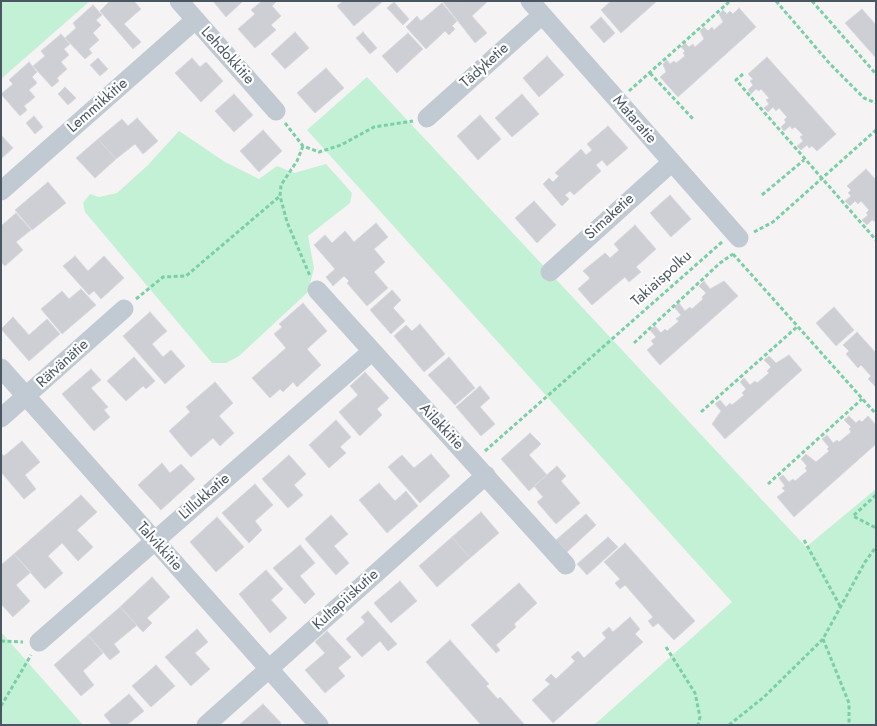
<!DOCTYPE html>
<meta charset="utf-8">
<style>
body{margin:0}
#map{position:relative;width:877px;height:726px;overflow:hidden;background:#f5f3f3;font-family:Jost,sans-serif}
canvas{display:block}
.frame{position:absolute;inset:0;border:2px solid #4a5661;pointer-events:none}
</style>
<div id="map">
<canvas width="877" height="726"></canvas>
<div class="frame"></div>
</div>
<script>
const c = document.querySelector('canvas').getContext('2d');
c.lineJoin = 'round';
function paint(path, color) {
  c.fillStyle = color;
  c.fill(path, 'evenodd');
}
function toPath(rows) {
  const path = new Path2D();
  for (const r of rows) {
    path.moveTo(r[0], r[1]);
    for (let i = 2; i < r.length; i += 2) path.lineTo(r[i], r[i + 1]);
  }
  return path;
}
function stroke(path, color, width, dash) {
  c.strokeStyle = color;
  c.lineWidth = width;
  c.lineCap = dash ? 'butt' : 'round';
  c.setLineDash(dash || []);
  c.stroke(path);
}
function drawText(font, color, halo, rows, align = 'center') {
  c.font = font + ' Jost,sans-serif';
  c.lineWidth = 4.5;
  c.setLineDash([]);
  c.textBaseline = 'middle';
  c.strokeStyle = halo;
  c.fillStyle = color;
  for (const [text, x, y, turn = 0] of rows) {
    c.save();
    c.translate(x, y);
    c.rotate((+turn || 0) * Math.PI / 180);
    c.textAlign = isNaN(turn) ? turn : align;
    if (halo) c.strokeText(text, 0, 0);
    c.fillText(text, 0, 0);
    c.restore();
  }
}
paint(toPath([
 [1,1,90,1,1,79],
 [367,77,806,547,876,489,876,725,594,725,732,602,307,130],
 [179,131,225,162,259,179,277,166,294,173,326,164,352,193,350,203,308,236,314,268,308,292,239,356,226,363,212,363,85,212,83,203,90,194,99,197,117,193,147,166],
 [1,632,83,725,1,725]
]), '#c3f1d5');
const building = toPath([
 [110,1,134,1,141,9,124,24,141,42,133,49,100,11,110,1],
 [213,1,243,1,226,17,213,1],
 [262,1,277,1,272,6,281,16,271,25,276,30,255,48,238,29,255,14,251,10,262,1],
 [343,1,381,1,382,2,354,26,337,6,343,1],
 [488,1,472,16,487,33,475,43,443,2,488,1],
 [611,1,657,1,621,33,601,10,611,1],
 [394,2,409,19,403,25,387,8,394,2],
 [442,3,457,21,452,26,455,29,449,35,445,31,426,49,406,27,417,16,421,21,442,3],
 [93,5,102,15,96,20,101,25,93,33,99,40,89,49,92,53,85,59,65,38,76,28,73,23,93,5],
 [739,8,756,27,678,97,660,77,666,72,663,64,667,60,670,64,674,61,676,63,685,56,683,53,685,51,681,47,685,43,689,47,693,44,695,47,704,39,700,31,704,27,708,31,712,27,714,30,723,22,719,14,723,10,727,14,730,11,733,14,739,8],
 [862,9,876,25,876,58,845,23,862,9],
 [601,17,615,33,604,43,590,27,601,17],
 [295,32,309,48,285,69,271,54,295,32],
 [363,32,377,48,370,54,356,38,363,32],
 [408,33,423,49,397,73,382,56,408,33],
 [61,34,70,44,64,49,69,55,61,62,67,69,57,78,59,81,52,87,33,66,45,56,41,51,61,34],
 [547,56,564,75,539,97,523,78,547,56],
 [767,57,836,134,817,151,812,146,809,148,807,145,801,150,797,146,803,141,800,137,803,135,795,127,792,129,790,126,784,131,781,127,786,122,784,120,787,117,779,108,776,111,773,107,768,112,764,108,769,104,766,100,769,98,761,89,759,91,756,89,751,94,748,90,753,85,750,81,753,79,748,74,767,57],
 [98,58,108,69,100,76,90,65,98,58],
 [192,58,200,67,206,62,223,81,201,102,175,73,192,58],
 [29,62,37,72,32,77,37,83,29,90,35,97,24,106,27,110,20,116,1,94,13,84,9,80,29,62],
 [326,68,344,88,315,113,297,93,326,68],
 [65,87,76,98,68,105,58,94,65,87],
 [234,94,253,115,234,132,215,111,234,94],
 [522,94,539,114,512,137,495,118,522,94],
 [480,115,501,139,478,160,457,136,480,115],
 [34,116,43,127,35,134,26,123,34,116],
 [137,118,158,141,143,154,135,144,116,159,98,139,122,119,128,126,137,118],
 [608,126,628,148,607,166,602,160,596,165,601,171,574,195,570,191,565,195,569,199,562,206,543,184,549,178,553,182,559,176,555,173,581,149,586,155,592,150,587,144,608,126],
 [263,130,282,151,259,172,240,151,263,130],
 [1,135,13,148,1,159,1,135],
 [98,139,116,159,95,178,76,158,98,139],
 [866,169,876,180,876,222,872,220,867,225,862,220,868,215,866,213,869,210,861,201,858,204,855,201,850,206,845,201,851,196,848,193,851,190,847,186,866,169],
 [48,182,66,203,32,230,15,210,48,182],
 [670,195,691,219,671,237,650,213,670,195],
 [534,201,556,225,537,243,515,218,534,201],
 [16,213,31,230,16,242,23,250,5,266,1,262,1,226,16,213],
 [376,223,388,237,374,249,385,262,374,272,388,288,367,306,347,283,349,281,344,276,333,286,326,277,335,269,314,245,325,235,332,243,345,231,354,242,376,223],
 [635,225,656,249,636,267,641,272,629,282,625,277,592,305,578,289,590,278,583,271,605,253,610,258,619,250,614,244,635,225],
 [75,256,88,271,104,256,124,278,101,299,94,291,89,295,63,266,75,256],
 [704,281,710,289,724,281,738,296,660,365,647,350,654,344,651,341,656,337,650,330,655,326,661,333,665,329,667,331,679,321,676,319,681,315,674,307,679,303,685,311,690,307,692,309,703,299,702,297,706,293,699,286,704,281],
 [81,289,96,305,62,334,41,309,62,291,69,299,81,289],
 [392,290,401,300,393,308,405,321,391,334,370,310,392,290],
 [303,303,327,331,307,349,321,365,297,387,293,382,283,392,280,389,270,398,252,378,286,348,274,334,282,327,279,324,303,303],
 [834,307,854,330,836,346,816,323,834,307],
 [150,312,167,331,152,344,163,357,171,350,185,366,165,384,123,336,150,312],
 [13,317,29,335,47,319,60,334,29,361,1,329,13,317],
 [420,324,445,354,424,372,394,336,406,325,412,331,420,324],
 [857,332,876,353,876,387,868,379,871,376,861,365,858,368,846,354,849,351,843,345,857,332],
 [789,355,802,370,725,439,712,424,721,411,715,404,720,400,726,407,730,403,732,405,744,395,742,393,746,389,740,382,744,378,750,385,755,381,757,383,769,373,767,371,771,367,764,360,769,356,776,363,789,355],
 [134,357,155,381,146,389,143,386,126,401,107,381,134,357],
 [449,357,475,388,455,405,428,375,449,357],
 [91,369,101,380,91,388,108,407,104,410,110,417,94,431,62,394,91,369],
 [365,372,389,398,377,409,382,415,360,436,339,412,358,395,350,386,365,372],
 [215,382,233,403,219,416,234,433,220,446,213,438,191,457,169,431,190,412,186,407,215,382],
 [480,386,490,398,480,407,495,424,481,436,456,407,480,386],
 [849,416,856,423,859,420,862,422,868,416,876,425,876,444,794,517,777,497,785,491,782,488,785,486,779,478,783,475,789,482,793,479,795,481,807,471,805,468,807,466,801,459,806,454,816,462,829,451,827,449,829,447,822,439,827,435,833,443,837,440,839,442,851,432,849,429,851,427,844,420,849,416],
 [336,420,351,437,340,447,346,453,329,468,309,445,336,420],
 [530,433,541,444,529,455,547,475,529,491,501,459,530,433],
 [22,441,40,462,25,475,36,489,24,499,1,472,1,453,4,456,22,441],
 [431,454,450,476,420,503,388,467,402,455,414,468,431,454],
 [289,455,306,474,294,485,303,495,288,508,262,479,289,455],
 [162,463,170,473,181,464,195,479,161,510,138,485,162,463],
 [557,466,566,476,561,481,580,503,556,524,537,502,543,497,534,486,557,466],
 [379,483,395,501,406,491,418,506,387,533,359,500,379,483],
 [255,484,273,505,255,521,262,530,249,543,222,513,255,484],
 [81,495,97,512,77,530,93,547,78,561,62,543,48,556,63,573,45,589,14,554,81,495],
 [481,512,499,533,470,558,452,537,481,512],
 [586,514,596,525,567,552,556,540,586,514],
 [331,515,348,534,334,546,349,563,336,575,305,539,331,515],
 [217,517,244,547,216,572,190,542,217,517],
 [452,537,470,558,437,587,419,566,452,537],
 [608,537,618,547,587,575,577,564,608,537],
 [625,543,695,621,674,640,658,623,653,627,648,621,653,617,625,585,620,589,615,583,620,579,604,562,625,543],
 [300,545,315,563,300,576,315,594,305,604,273,568,300,545],
 [14,554,31,572,16,585,30,601,13,617,1,604,1,565,14,554],
 [266,570,283,589,271,600,287,618,270,633,239,594,266,570],
 [152,577,170,597,147,618,152,623,143,632,120,607,152,577],
 [400,581,417,601,391,623,374,603,400,581],
 [519,583,537,603,514,624,516,627,496,645,500,650,496,653,471,625,519,583],
 [120,607,137,625,114,644,120,652,110,660,88,635,120,607],
 [368,611,397,644,388,651,380,641,362,657,346,639,365,622,361,617,368,611],
 [630,617,640,629,635,634,643,642,553,723,532,700,550,684,545,680,551,674,556,679,575,661,571,657,578,651,584,658,606,638,602,633,609,627,613,632,630,617],
 [197,629,208,642,195,653,210,669,191,686,165,657,197,629],
 [327,631,351,657,338,668,345,676,325,693,305,670,325,653,315,642,327,631],
 [88,635,103,653,83,671,94,685,81,696,54,665,88,635],
 [450,640,489,684,486,686,498,699,500,697,525,725,481,725,426,662,450,640],
 [156,665,175,686,151,707,132,686,156,665],
 [129,694,144,711,127,725,112,725,104,715,129,694],
 [263,704,281,723,279,725,239,725,263,704]
]);
paint(building, '#cdcfd5');
stroke(building, '#d7d9de', 1);
stroke(toPath([
 [776,1,830,64,864,98,876,103],
 [812,1,876,74],
 [650,73,694,120],
 [743,74,736,80,876,240],
 [629,91,729,2],
 [285,123,303,146,319,152,341,145,374,127,413,121],
 [303,146,297,161,281,185,280,196,287,222,310,276],
 [762,195,804,160],
 [754,232,773,222,876,130],
 [733,254,876,414],
 [136,299,163,277,186,276,280,196],
 [634,343,720,263,733,254],
 [701,412,798,326],
 [485,451,722,242],
 [768,484,862,399],
 [876,495,853,516,876,528],
 [804,540,840,606],
 [823,639,849,703,849,725],
 [1,641,23,642],
 [666,647,695,693,700,717,698,725],
 [1,706,31,655],
 [729,725,764,697,823,639,865,562,876,547]
]), '#7ad0a6', 3, [4, 2.5]);
stroke(toPath([
 [179,1,276,111],
 [530,1,739,238],
 [427,118,542,15],
 [1,191,195,20],
 [550,272,671,163],
 [317,290,566,565],
 [1,368,319,725],
 [1,418,124,309],
 [39,642,371,352],
 [206,725,486,475]
]), '#c1cad2', 19);
drawText('15px', '#4a5661', '#fff', [
 ["Lehdokkitie",227,56,48],
 ["Tädyketie",485,66,-42],
 ["Lemmikkitie",98,106,-41],
 ["Mataratie",634,120,49],
 ["Simaketie",610,217,-42],
 ["Takiaispolku",662,279,-42],
 ["Rätvänätie",63,364,-42],
 ["Ailakkitie",441,427,47],
 ["Lillukkatie",205,497,-41],
 ["Talvikkitie",159,547,48],
 ["Kultapiiskutie",346,600,-42]
]);
</script>
